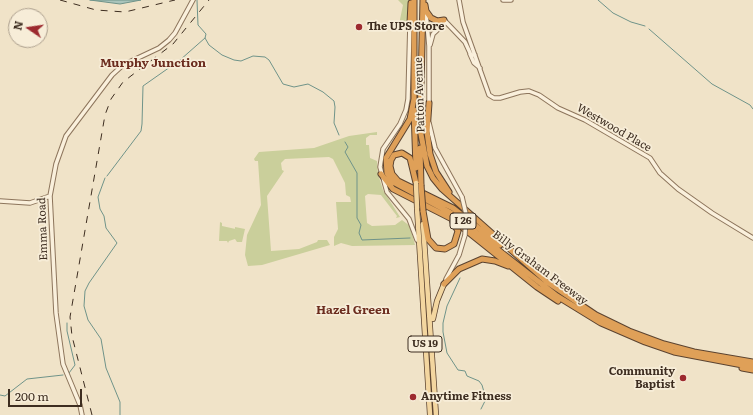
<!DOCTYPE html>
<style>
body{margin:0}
#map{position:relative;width:753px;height:415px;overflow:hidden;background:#f0e3c8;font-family:Literata,serif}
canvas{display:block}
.north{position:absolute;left:8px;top:8px;width:40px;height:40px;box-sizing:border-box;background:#f7edd8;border:1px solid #ada08e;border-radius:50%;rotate:283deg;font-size:11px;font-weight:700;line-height:16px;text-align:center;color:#3d2d20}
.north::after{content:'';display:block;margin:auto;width:14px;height:18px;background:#9d2a2f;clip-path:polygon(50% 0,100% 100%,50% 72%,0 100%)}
.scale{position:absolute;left:8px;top:389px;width:74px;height:18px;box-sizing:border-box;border:2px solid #3d2d20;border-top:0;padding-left:5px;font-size:12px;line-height:14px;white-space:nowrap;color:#3d2d20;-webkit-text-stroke:3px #f7edd8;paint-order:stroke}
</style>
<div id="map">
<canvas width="753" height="415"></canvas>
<div class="north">N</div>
<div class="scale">200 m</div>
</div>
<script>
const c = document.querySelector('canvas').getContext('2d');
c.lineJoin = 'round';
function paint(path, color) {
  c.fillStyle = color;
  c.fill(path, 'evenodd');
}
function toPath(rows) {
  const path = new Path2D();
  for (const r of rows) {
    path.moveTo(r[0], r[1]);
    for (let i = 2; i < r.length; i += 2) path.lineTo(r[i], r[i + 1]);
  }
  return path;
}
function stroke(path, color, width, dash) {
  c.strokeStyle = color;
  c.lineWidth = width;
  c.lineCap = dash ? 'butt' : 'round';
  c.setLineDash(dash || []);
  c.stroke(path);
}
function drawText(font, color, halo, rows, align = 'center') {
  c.font = font + ' Literata,serif';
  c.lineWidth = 3.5;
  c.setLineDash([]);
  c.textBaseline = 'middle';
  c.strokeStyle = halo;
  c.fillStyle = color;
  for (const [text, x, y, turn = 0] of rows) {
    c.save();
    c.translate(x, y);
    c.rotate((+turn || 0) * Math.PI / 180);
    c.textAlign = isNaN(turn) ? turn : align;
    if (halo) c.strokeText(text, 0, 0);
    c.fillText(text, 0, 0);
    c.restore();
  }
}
paint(toPath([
 [398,0,409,0,407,24,405,28,406,18,404,28,400,30,386,27,398,29,403,5],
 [377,132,377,135,370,135,366,138,366,145,369,145,370,158,377,161,378,174,383,190,400,217,396,218,397,216,381,195,368,194,365,196,367,223,372,226,395,225,402,220,410,226,415,245,352,246,341,243,334,246,334,237,338,229,336,202,351,202,350,197,346,195,345,183,333,159,329,157,285,159,281,163,282,170,284,171,267,196,271,251,299,249,317,242,318,240,327,240,330,245,262,265,248,266,245,255,247,235,261,205,258,161,255,161,254,159,259,152,314,148,349,136],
 [220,222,222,223,222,226,240,230,237,239,240,230,235,229,235,227,245,229,242,242,237,242,235,239,229,241,228,243,227,241,219,241]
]), '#cacf9b');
const water = toPath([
 [90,0,141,0,120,4,90,0]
]);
paint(water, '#a9c4bb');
stroke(water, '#6f9389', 1);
stroke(toPath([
 [197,0,198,25,206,34,205,38,209,45,222,55,234,60,241,61,253,56,265,57,269,60,283,84,294,87,308,84,323,92,334,101,335,107,334,123,339,135],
 [598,0,613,13,631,22,645,26],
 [649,29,712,84,750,105,753,109],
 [345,142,348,147,345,152,357,173,357,218,361,225,359,233,362,240,410,238],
 [107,176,141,131,142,124,143,86,180,60,205,38],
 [105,178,98,197,100,209,104,216,106,228,117,243,89,283,85,291,84,306,88,320,101,339,106,368,120,402,120,415],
 [460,278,447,306,443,323,443,332,447,353,458,370,465,371,467,376,479,381,482,385,486,399,481,409],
 [67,323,67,331,75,365,69,373],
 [0,395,5,396,27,379,63,375]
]), '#6f9389', 1);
const tertiary = toPath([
 [459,0,463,22,489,95,494,98,500,98,520,92,529,91,539,95,558,108,585,120,650,158,660,173,678,189,712,213,753,238],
 [503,0,511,0],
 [426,12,429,46,429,105],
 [444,20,465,42,471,55,475,55],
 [410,23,408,99,406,110,400,124,383,149,380,167,387,192,409,219,417,240],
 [430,45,433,34,446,22],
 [470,54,474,63,480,68],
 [429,123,435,148,462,197],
 [0,201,30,203,50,196],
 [446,279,459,255,465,235],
 [82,415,80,405,63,364,56,313,50,196,56,164,66,136,112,75,123,65,159,48,169,40,175,33,193,0]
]);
const primary = toPath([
 [417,208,430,415],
 [423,224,436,415],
 [433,319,437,301,444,284]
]);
const motorway = toPath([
 [414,0,414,99,410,119,386,158,387,173,393,182,451,213,557,296,601,323,645,342,674,352,753,367],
 [423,0,420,129,427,166,433,178,442,189,547,282,596,315,629,331,664,344,694,352,753,362],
 [425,5,426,11,431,18,437,21,444,20],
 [410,23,411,3],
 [429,103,427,132,430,154,436,172,449,192],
 [414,110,416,168],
 [420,148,421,185],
 [381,174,393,189,452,219,537,287,558,301],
 [416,183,410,158,402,153,394,155,391,160,390,166,392,174,398,181,453,208,500,245],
 [423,211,428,239,436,248,445,249,454,244,458,231,453,222],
 [444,284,459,269,482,259,495,261,508,266],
 [742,368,753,370]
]);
stroke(tertiary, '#8d755c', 5.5);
stroke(primary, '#5b4330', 6);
stroke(motorway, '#5b4330', 7);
stroke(tertiary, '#faf0dc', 3.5);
stroke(primary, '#f3d6a0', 4.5);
stroke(motorway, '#dfa058', 5);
stroke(toPath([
 [60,0,96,10,125,12,175,0],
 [92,415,72,336,70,317,105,115,111,99,123,82,173,44,209,0]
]), '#3d2d20', 1, [7, 7]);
const tertiaryBridge = toPath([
 [462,197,466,214,465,235]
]);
const primaryBridge = toPath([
 [416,183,417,208]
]);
const motorwayBridge = toPath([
 [421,185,423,211]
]);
stroke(tertiaryBridge, '#8d755c', 5.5, []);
stroke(primaryBridge, '#5b4330', 6, []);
stroke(motorwayBridge, '#5b4330', 7, []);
stroke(tertiaryBridge, '#faf0dc', 3.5);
stroke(primaryBridge, '#f3d6a0', 4.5);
stroke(motorwayBridge, '#dfa058', 5);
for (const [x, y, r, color] of [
 [359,27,4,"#9d2a2f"],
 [683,378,4,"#9d2a2f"],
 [413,397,4,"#9d2a2f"]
]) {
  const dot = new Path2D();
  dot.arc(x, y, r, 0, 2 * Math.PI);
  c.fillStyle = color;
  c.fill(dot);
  stroke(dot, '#f7edd8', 1.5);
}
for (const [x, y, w] of [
 [463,221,26],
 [425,344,34]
]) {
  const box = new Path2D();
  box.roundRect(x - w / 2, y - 8, w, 16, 3);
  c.fillStyle = '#f7edd8';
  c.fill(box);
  stroke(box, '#3d2d20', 1);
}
drawText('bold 10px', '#3d2d20', null, [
 ["I 26",463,221],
 ["US 19",425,344]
]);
drawText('bold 11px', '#3d2d20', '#f7edd8', [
 ["The UPS Store",367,27],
 ["Community",675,372,"right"],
 ["Baptist",675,385,"right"],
 ["Anytime Fitness",421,397]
], 'left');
drawText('11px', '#3d2d20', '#f7edd8', [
 ["Patton Avenue",420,95,-92],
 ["Westwood Place",614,128,30],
 ["Emma Road",43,229,-92],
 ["Billy Graham Freeway",540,268,37]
]);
drawText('bold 12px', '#6b2c1e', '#f7edd8', [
 ["Murphy Junction",153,63],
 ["Hazel Green",353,310]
]);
</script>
